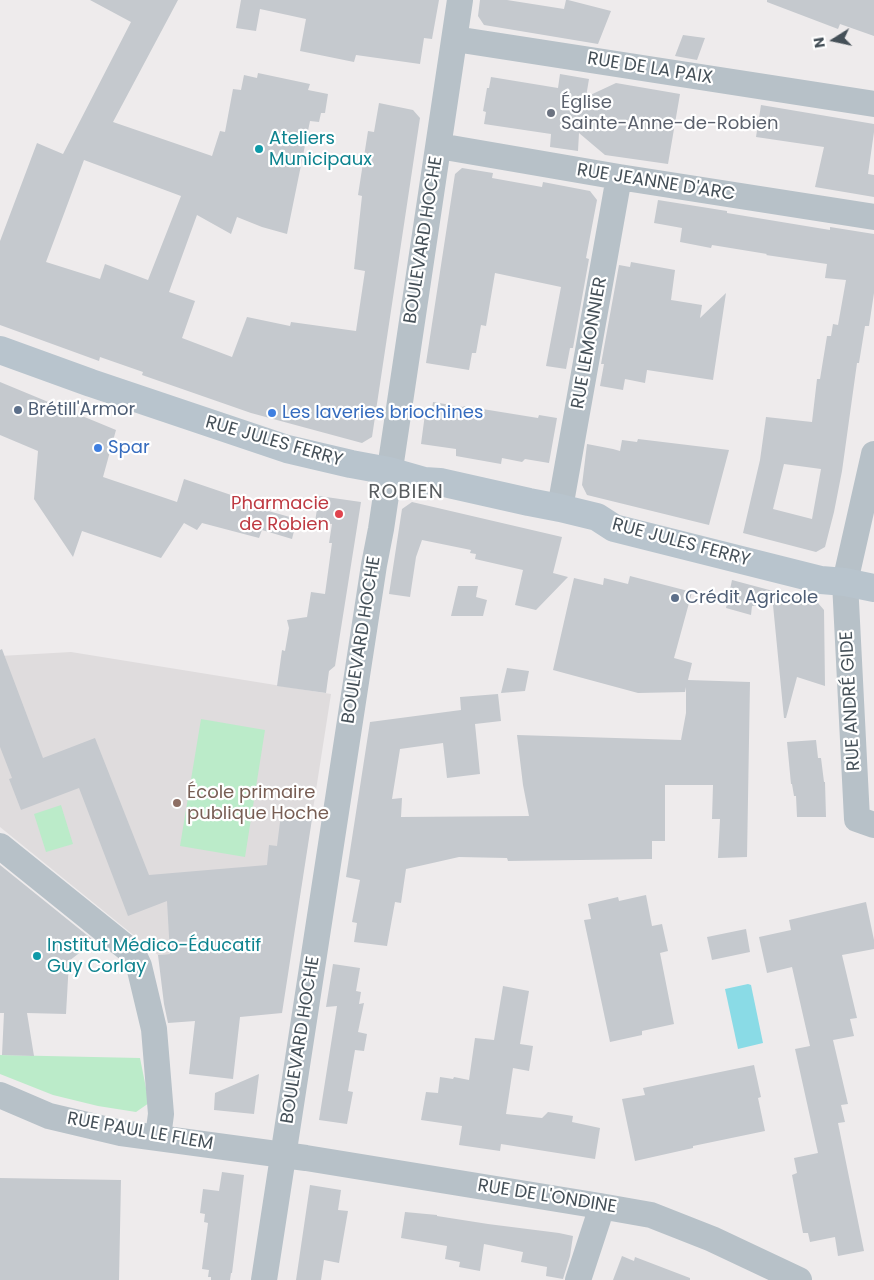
<!DOCTYPE html>
<meta charset="utf-8">
<style>
body{margin:0}
#map{position:relative;width:874px;height:1280px;overflow:hidden;background:#eeebec;font-family:Poppins,sans-serif}
canvas{display:block}
.north{position:absolute;left:809px;top:15px;width:50px;height:50px;-webkit-text-stroke:4px #fff;paint-order:stroke;rotate:260deg;font-size:14px;font-weight:700;line-height:20px;text-align:center;color:#455058}
.north::after{content:'';display:block;margin:auto;width:18px;height:22px;background:#455058;clip-path:polygon(50% 0,100% 100%,50% 72%,0 100%)}
</style>
<div id="map">
<canvas width="874" height="1280"></canvas>
<div class="north">N</div>
</div>
<script>
const c = document.querySelector('canvas').getContext('2d');
c.lineJoin = 'round';
function paint(path, color) {
  c.fillStyle = color;
  c.fill(path, 'evenodd');
}
function toPath(rows) {
  const path = new Path2D();
  for (const r of rows) {
    path.moveTo(r[0], r[1]);
    for (let i = 2; i < r.length; i += 2) path.lineTo(r[i], r[i + 1]);
  }
  return path;
}
function stroke(path, color, width, dash) {
  c.strokeStyle = color;
  c.lineWidth = width;
  c.lineCap = dash ? 'butt' : 'round';
  c.setLineDash(dash || []);
  c.stroke(path);
}
function drawText(font, color, halo, rows, align = 'center') {
  c.font = font + ' Poppins,sans-serif';
  c.lineWidth = 4.5;
  c.setLineDash([]);
  c.textBaseline = 'middle';
  c.strokeStyle = halo;
  c.fillStyle = color;
  for (const [text, x, y, turn = 0] of rows) {
    c.save();
    c.translate(x, y);
    c.rotate((+turn || 0) * Math.PI / 180);
    c.textAlign = isNaN(turn) ? turn : align;
    if (halo) c.strokeText(text, 0, 0);
    c.fillText(text, 0, 0);
    c.restore();
  }
}
paint(toPath([
 [71,652,331,694,292,944,158,955,0,827,0,656]
]), '#dfdcdd');
paint(toPath([
 [201,719,265,730,245,857,180,846],
 [61,805,73,844,46,852,34,814],
 [0,1055,140,1058,149,1103,136,1112,98,1106,53,1095,0,1074]
]), '#bbebc9');
paint(toPath([
 [748,984,751,985,763,1043,738,1049,725,989]
]), '#8adbe6');
paint(toPath([
 [90,0,178,0,113,122,212,156,220,131,225,132,233,89,241,90,244,75,257,78,258,73,310,84,308,90,328,94,325,113,321,113,319,122,310,121,287,234,262,227,237,217,231,234,197,215,169,292,195,301,182,338,232,357,247,317,290,326,291,322,356,331,365,271,354,269,362,196,358,195,368,131,374,132,379,103,413,110,420,118,372,437,362,443,251,413,142,375,143,372,100,357,99,361,0,325,0,241,37,143,63,154,131,22],
 [84,160,181,196,148,280,105,264,100,279,46,262],
 [241,0,439,0,432,39,424,38,420,64,356,55,354,62,300,51,306,19,260,9,256,31,236,28],
 [480,0,507,0,564,9,566,0,568,0,611,11,598,44,484,25,478,16],
 [767,0,874,0,874,36,840,24,838,29,767,2],
 [683,35,705,38,697,60,675,56],
 [560,74,589,79,586,97,616,83,680,94,668,164,605,155,579,133,578,151,550,147,551,134,484,124,486,112,483,111,487,88,489,88,491,77,558,88],
 [761,105,874,124,874,132,868,174,874,175,874,197,815,187,824,147,756,137],
 [462,168,493,173,492,178,542,187,543,182,590,191,597,200,586,258,589,259,573,348,570,348,566,369,546,366,561,287,495,273,486,326,481,325,476,353,472,353,469,370,426,363,455,174],
 [658,200,727,211,727,213,830,230,830,227,874,234,874,293,869,326,865,326,859,363,857,363,842,471,834,512,825,547,816,552,743,533,760,460,766,417,812,422,817,379,820,379,827,336,831,336,833,324,838,325,846,280,825,278,827,264,766,255,767,254,712,245,711,248,680,242,682,228,654,223],
 [784,464,821,469,812,519,773,509],
 [631,262,675,270,671,300,702,305,700,318,726,293,713,380,647,370,645,383,625,379,623,390,600,386,604,364,601,364,619,265,630,267],
 [0,382,116,430,103,477,177,502,184,479,237,497,236,502,297,519,292,539,262,530,259,538,202,523,197,530,184,523,161,558,82,531,73,557,34,499,38,451,0,435],
 [433,402,463,407,464,406,538,418,539,415,557,418,549,463,525,459,522,462,502,458,501,464,456,456,456,449,421,444,425,414,431,415],
 [638,439,729,450,709,525,587,495,582,485,587,444,613,449,620,451,622,440,637,442],
 [319,496,361,502,335,666,329,671,326,693,277,686,282,650,285,651,289,628,287,620,307,617,311,592,325,594,332,543,329,543,332,524,315,522],
 [412,502,562,537,553,573,568,577,536,610,515,605,523,570,475,559,476,554,470,553,471,550,422,540,416,557,410,597,389,594,402,509],
 [630,576,692,592,674,658,692,663,688,680,750,682,747,857,718,858,720,819,712,819,713,785,665,785,665,841,652,841,652,859,508,861,507,858,459,857,406,869,401,903,395,902,387,946,354,942,357,923,352,922,360,880,346,877,370,722,461,710,460,697,498,694,501,721,475,724,480,774,447,778,443,743,400,749,392,799,402,798,401,817,529,816,523,785,517,735,681,740,686,713,686,687,685,692,638,693,553,670,574,578,603,585,604,578,628,584],
 [732,580,818,603,824,610,825,686,797,677,786,718,784,718,773,605,752,606,751,615,726,608],
 [458,586,478,586,476,597,487,600,483,616,451,616],
 [2,649,43,758,95,738,149,875,267,865,269,845,277,846,281,814,312,819,282,1013,240,1017,233,1079,189,1074,195,1021,168,1023,164,1004,158,955,170,954,167,901,128,916,79,788,21,810,9,779,12,778,0,747,0,650],
 [507,668,529,671,525,691,501,693],
 [816,740,818,758,821,758,824,782,825,782,826,817,797,817,796,796,794,796,792,784,791,784,787,742],
 [0,865,93,940,87,947,69,961,66,1014,27,1013,34,1056,2,1055,4,1013,0,1013],
 [646,895,652,926,662,924,668,951,660,953,674,1024,642,1031,642,1035,610,1042,584,920,591,919,588,904,618,897,619,901],
 [866,902,874,940,874,949,842,955,857,1018,850,1019,854,1036,833,1040,848,1104,841,1105,845,1122,838,1123,864,1251,838,1256,835,1237,810,1242,808,1233,803,1233,792,1175,797,1173,794,1158,818,1153,795,1049,810,1046,792,967,767,973,759,937,791,930,789,920],
 [746,929,750,952,712,960,707,937],
 [333,964,360,968,356,991,361,992,359,1004,364,1003,358,1032,367,1034,364,1051,355,1050,348,1091,353,1092,347,1124,319,1120,337,1006,326,1007],
 [503,986,529,991,520,1044,533,1046,529,1071,513,1068,506,1114,542,1118,548,1112,573,1116,572,1122,600,1128,595,1159,501,1144,500,1151,459,1145,462,1126,421,1120,426,1092,438,1093,440,1077,453,1079,454,1077,469,1080,475,1038,494,1040],
 [754,1065,761,1097,758,1098,765,1131,693,1146,693,1148,635,1161,622,1099,645,1095,643,1088],
 [259,1074,254,1114,214,1110,215,1093],
 [222,1172,244,1175,232,1273,231,1273,230,1280,211,1280,211,1277,208,1277,209,1270,202,1269,208,1223,204,1222,205,1214,200,1213,203,1189,219,1191],
 [0,1178,121,1180,119,1280,0,1280],
 [310,1185,341,1190,338,1210,348,1211,339,1263,324,1260,321,1280,296,1280],
 [405,1212,437,1215,437,1216,488,1224,559,1233,573,1236,570,1256,563,1279,546,1276,547,1267,521,1262,523,1252,484,1244,480,1271,459,1267,460,1262,445,1259,447,1246,401,1238],
 [622,1256,634,1261,635,1257,690,1278,690,1280,613,1280]
]), '#c5c9ce');
stroke(toPath([
 [455,39,874,104],
 [439,146,619,177,874,217],
 [874,454,845,582,857,819,874,825],
 [560,508,619,177],
 [0,846,133,953,139,966,154,1029,161,1114,158,1137],
 [0,1095,49,1116,121,1133,306,1158,600,1206,651,1215,712,1239,799,1280],
 [264,1280,374,565,381,529,460,0],
 [578,1280,598,1219,600,1206]
]), '#b7c1c8', 26);
stroke(toPath([
 [0,350,91,383,287,449,351,464,389,471,424,481,440,482,529,502,560,508,597,517,614,528,821,580,845,582,874,588]
]), '#b8c4cd', 28);
for (const [x, y, r, color] of [
 [551,113,5,"#6b7280"],
 [259,149,5,"#0f9aa8"],
 [18,410,5,"#5c6f8a"],
 [272,413,5,"#3f7fe0"],
 [98,448,5,"#3f7fe0"],
 [339,514,5,"#e0444e"],
 [675,598,5,"#5c6f8a"],
 [177,803,5,"#8d6e63"],
 [37,956,5,"#0f9aa8"]
]) {
  const dot = new Path2D();
  dot.arc(x, y, r, 0, 2 * Math.PI);
  c.fillStyle = color;
  c.fill(dot);
  stroke(dot, '#fff', 2);
}
drawText('18px', '#455058', '#fff', [
 ["RUE DE LA PAIX",650,69,9],
 ["RUE JEANNE D'ARC",656,183,9],
 ["BOULEVARD HOCHE",424,240,-81],
 ["RUE LEMONNIER",590,343,-80],
 ["RUE JULES FERRY",274,442,16],
 ["RUE JULES FERRY",681,543,15],
 ["BOULEVARD HOCHE",362,640,-81],
 ["RUE ANDRÉ GIDE",851,701,-93],
 ["BOULEVARD HOCHE",301,1040,-81],
 ["RUE PAUL LE FLEM",140,1132,10],
 ["RUE DE L'ONDINE",547,1197,9]
]);
drawText('18px', '#5b616d', '#fff', [
 ["Église",561,103],
 ["Sainte-Anne-de-Robien",561,124]
], 'left');
drawText('18px', '#0d838f', '#fff', [
 ["Ateliers",269,139],
 ["Municipaux",269,160],
 ["Institut Médico-Éducatif",47,946],
 ["Guy Corlay",47,967]
], 'left');
drawText('18px', '#4e5e75', '#fff', [
 ["Brétill'Armor",28,410],
 ["Crédit Agricole",685,598]
], 'left');
drawText('18px', '#366cbe', '#fff', [
 ["Les laveries briochines",282,413],
 ["Spar",108,448]
], 'left');
drawText('18px', '#be3a42', '#fff', [
 ["Pharmacie",329,504],
 ["de Robien",329,525]
], 'right');
drawText('18px', '#785e54', '#fff', [
 ["École primaire",187,793],
 ["publique Hoche",187,814]
], 'left');
c.letterSpacing = '1px';
drawText('20px', '#595d60', '#fff', [
 ["ROBIEN",406,493]
]);
c.letterSpacing = '0px';
</script>
